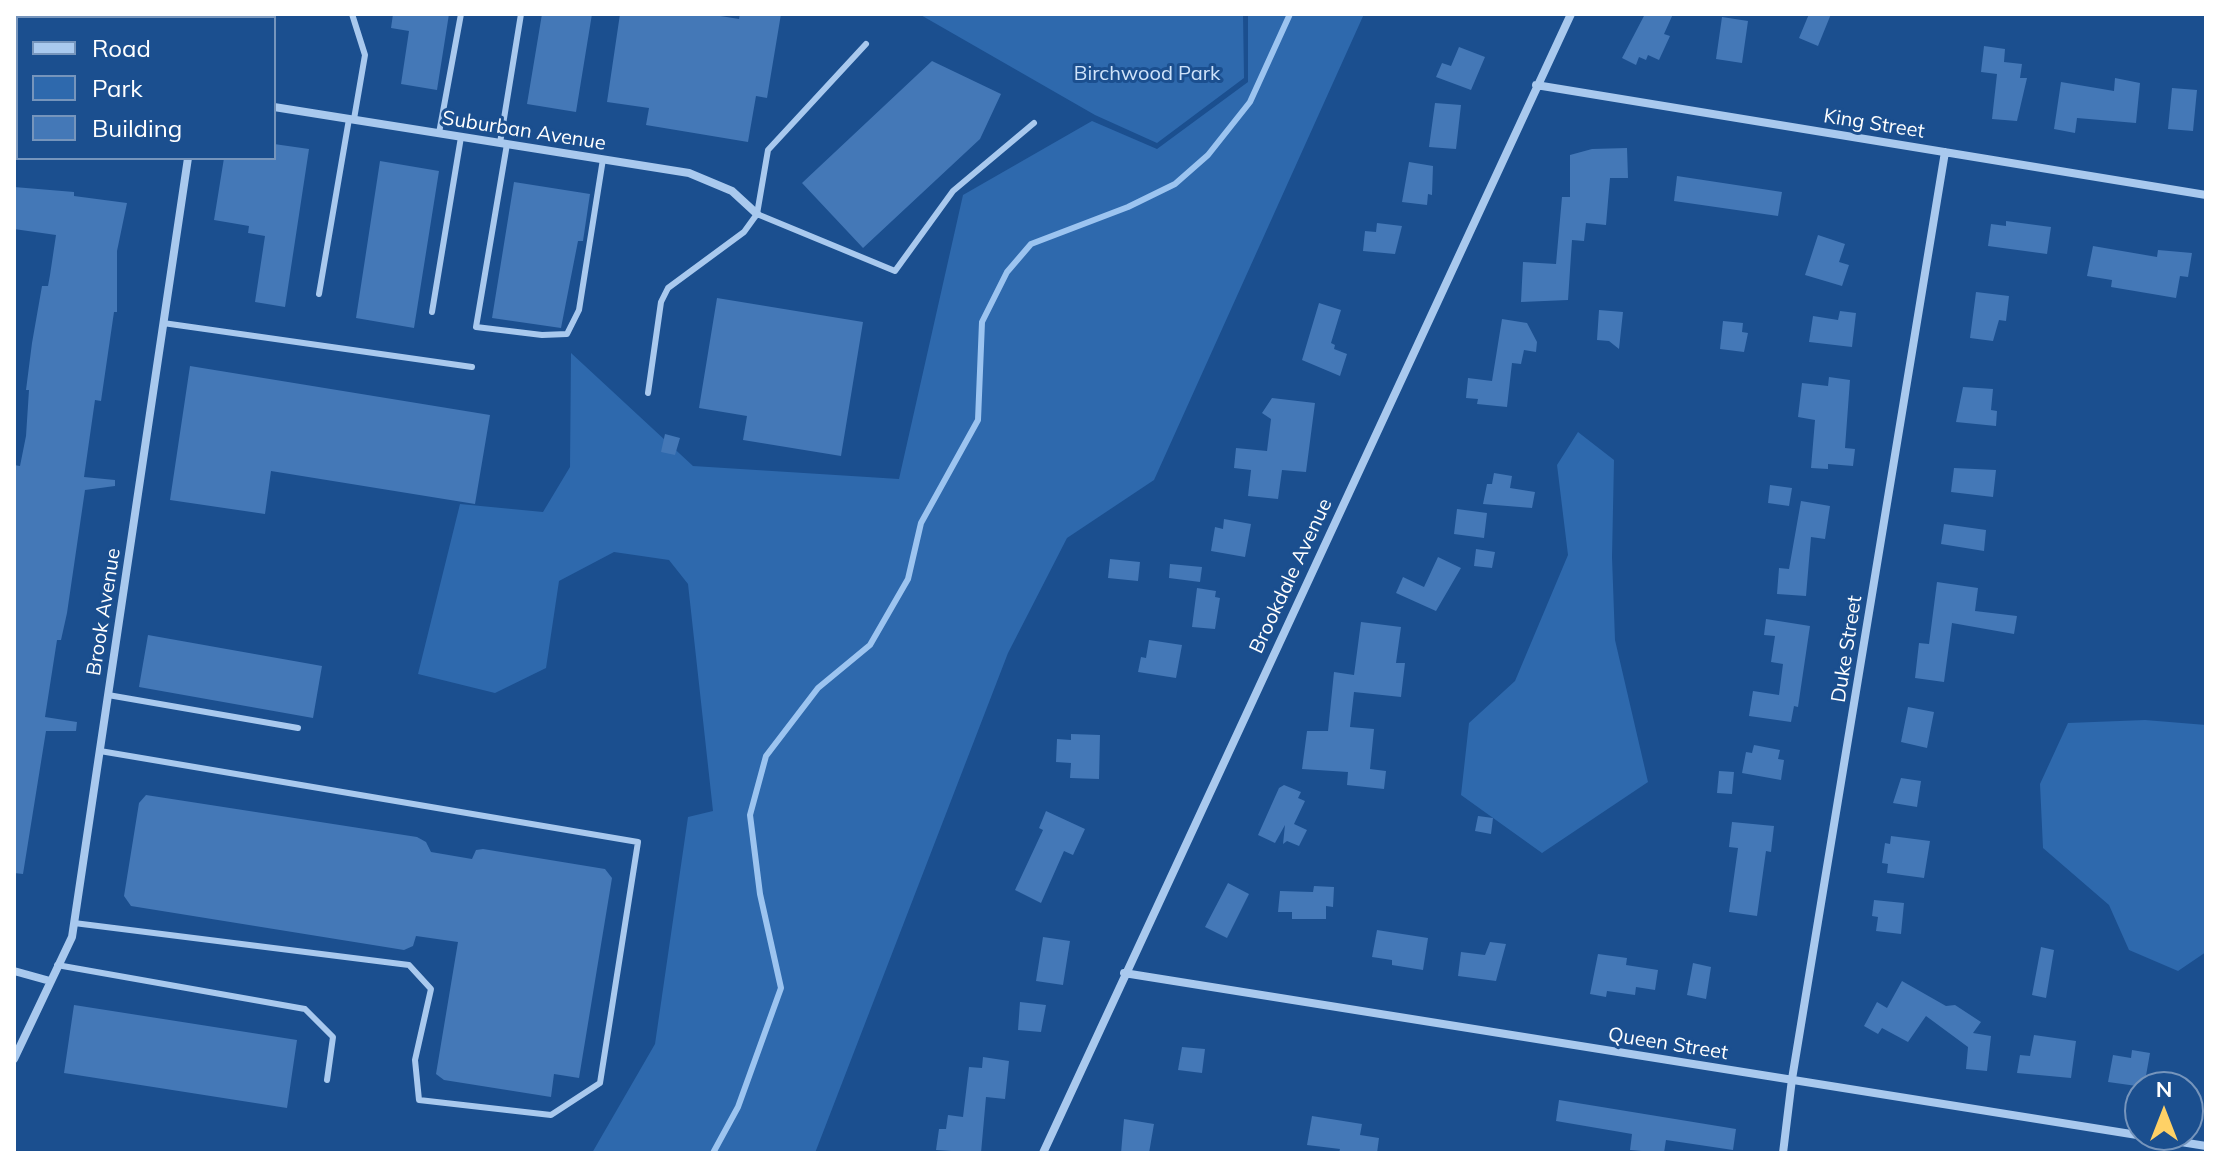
<!DOCTYPE html>
<style>
body{margin:0}
#map{position:relative;width:2220px;height:1167px;overflow:hidden;background:#1b4f8f;font-family:Mulish,sans-serif}
canvas{display:block}
.frame{position:absolute;inset:0;border:16px solid #fff;pointer-events:none}
.legend{position:absolute;left:16px;top:16px;width:260px;height:144px;box-sizing:border-box;background:#1b4f8f;border:2px solid #7695bc;margin:0;padding:10px 14px;list-style:none;font-size:24px;color:#fff}
.legend li{display:flex;align-items:center;gap:16px;height:40px}
.legend b{width:40px;border:2px solid #7695bc}
.north{position:absolute;left:2124px;top:1071px;width:80px;height:80px;box-sizing:border-box;background:#1b4f8f;border:2px solid #7695bc;border-radius:50%;rotate:0deg;font-size:22px;font-weight:700;line-height:32px;text-align:center;color:#fff}
.north::after{content:'';display:block;margin:auto;width:28px;height:36px;background:#ffd166;clip-path:polygon(50% 0,100% 100%,50% 72%,0 100%)}
</style>
<div id="map">
<canvas width="2220" height="1167"></canvas>
<div class="frame"></div>
<ul class="legend">
<li><b style="height:10px;background:#a9c9ee"></b>Road</li>
<li><b style="height:22px;background:#2e69ad"></b>Park</li>
<li><b style="height:22px;background:#4478b7"></b>Building</li>
</ul>
<div class="north">N</div>
</div>
<script>
const c = document.querySelector('canvas').getContext('2d');
c.lineJoin = 'round';
function paint(path, color) {
  c.fillStyle = color;
  c.fill(path, 'evenodd');
}
function toPath(rows) {
  const path = new Path2D();
  for (const r of rows) {
    path.moveTo(r[0], r[1]);
    for (let i = 2; i < r.length; i += 2) path.lineTo(r[i], r[i + 1]);
  }
  return path;
}
function stroke(path, color, width, dash) {
  c.strokeStyle = color;
  c.lineWidth = width;
  c.lineCap = dash ? 'butt' : 'round';
  c.setLineDash(dash || []);
  c.stroke(path);
}
function drawText(font, color, halo, rows, align = 'center') {
  c.font = font + ' Mulish,sans-serif';
  c.lineWidth = 6;
  c.setLineDash([]);
  c.textBaseline = 'middle';
  c.strokeStyle = halo;
  c.fillStyle = color;
  for (const [text, x, y, turn = 0] of rows) {
    c.save();
    c.translate(x, y);
    c.rotate((+turn || 0) * Math.PI / 180);
    c.textAlign = isNaN(turn) ? turn : align;
    if (halo) c.strokeText(text, 0, 0);
    c.fillText(text, 0, 0);
    c.restore();
  }
}
paint(toPath([
 [919,14,1243,14,1244,78,1157,143,1095,115],
 [1248,14,1364,14,1154,480,1067,538,1008,653,815,1153,592,1153,655,1044,688,817,713,811,688,584,669,560,614,552,559,581,546,668,495,693,418,674,460,504,543,512,570,467,571,353,693,466,899,479,963,195,1092,121,1157,149,1248,82],
 [1578,432,1614,460,1612,557,1615,640,1648,782,1542,853,1461,795,1469,723,1515,681,1568,555,1557,465],
 [2145,720,2206,725,2206,952,2178,971,2129,950,2109,905,2043,848,2040,784,2068,723]
]), '#2e69ad');
stroke(toPath([
 [713,1153,738,1107,781,988,760,894,750,815,766,756,818,688,870,645,908,579,921,523,978,420,982,322,1007,272,1031,244,1128,207,1175,184,1208,155,1250,102,1290,14]
]), '#9cc4f0', 6);
paint(toPath([
 [393,14,449,14,437,90,401,84,409,31,391,28],
 [542,14,592,14,576,112,527,104],
 [620,14,708,14,739,19,740,14,781,14,767,98,756,96,748,142,646,125,649,108,607,102],
 [1645,14,1673,14,1664,34,1670,36,1659,60,1648,55,1646,60,1639,57,1636,65,1622,58],
 [1809,14,1831,14,1818,46,1799,38],
 [1722,17,1748,21,1742,63,1716,59],
 [1984,46,2005,49,2004,62,2022,64,2020,78,2027,78,2017,121,1992,119,1997,74,1981,72],
 [1459,47,1485,57,1471,90,1436,77,1442,63,1451,66],
 [932,61,1001,94,980,139,863,248,802,183],
 [2115,78,2140,83,2136,123,2077,118,2075,133,2054,129,2061,82,2114,91],
 [2172,88,2197,90,2193,131,2168,129],
 [1435,103,1461,105,1456,149,1429,147],
 [274,144,309,149,285,307,255,302,265,236,248,233,249,226,214,220,224,158,274,158],
 [1627,148,1628,178,1610,178,1606,225,1586,223,1584,241,1572,240,1568,300,1521,302,1523,262,1556,264,1562,197,1570,197,1570,155,1592,149],
 [380,161,439,171,414,328,356,318],
 [1409,162,1433,166,1432,195,1428,194,1427,205,1402,202],
 [1677,176,1782,192,1778,216,1674,201],
 [514,182,590,194,583,241,578,241,561,328,492,318],
 [14,187,74,192,74,196,127,203,117,251,117,312,114,312,101,401,95,400,84,477,115,480,115,486,85,490,67,613,61,640,57,640,45,717,77,722,76,731,46,731,23,874,14,873,14,465,20,466,26,436,29,390,26,390,32,343,42,286,48,286,50,275,56,235,14,229],
 [2006,221,2051,227,2047,254,1988,246,1991,224,2006,226],
 [1377,223,1402,226,1395,254,1363,251,1365,231,1376,232],
 [1818,235,1845,244,1839,262,1849,265,1842,286,1805,275],
 [2093,246,2157,257,2158,250,2192,253,2188,277,2180,276,2176,298,2111,287,2112,280,2087,276],
 [1976,292,2009,296,2006,321,1999,320,1993,341,1970,338],
 [717,298,863,322,841,456,743,440,747,416,699,408],
 [1319,303,1341,310,1331,343,1335,345,1334,349,1347,354,1340,376,1302,360],
 [1599,310,1623,312,1619,349,1609,341,1597,340],
 [1840,311,1856,313,1852,347,1809,342,1813,316,1838,320],
 [1502,319,1527,323,1537,342,1536,352,1524,350,1521,364,1512,363,1507,407,1477,404,1478,399,1466,398,1468,378,1492,381],
 [1723,321,1743,323,1742,332,1748,333,1744,352,1720,349],
 [190,366,490,415,475,504,271,471,265,514,170,500],
 [1829,377,1850,380,1845,448,1855,449,1853,466,1828,464,1828,469,1811,468,1815,420,1798,417,1802,383,1828,386],
 [1963,387,1993,389,1991,410,1997,411,1996,426,1956,422],
 [1272,398,1315,403,1306,472,1282,470,1278,499,1248,496,1251,470,1234,468,1236,448,1267,451,1271,419,1262,413],
 [665,434,680,438,675,455,661,452],
 [1954,468,1996,470,1993,497,1951,492],
 [1494,473,1512,476,1510,488,1535,492,1532,508,1483,504,1487,484,1492,484],
 [1770,485,1792,488,1789,506,1768,503],
 [1801,501,1830,506,1825,539,1811,537,1806,596,1777,594,1779,568,1789,569],
 [1457,509,1487,513,1484,538,1454,534],
 [1224,519,1251,524,1245,557,1211,551,1215,527,1223,529],
 [1944,524,1986,530,1984,551,1941,544],
 [1476,549,1495,552,1492,568,1474,566],
 [1438,557,1461,568,1436,611,1396,593,1403,577,1424,587],
 [1110,559,1140,562,1138,581,1108,578],
 [1170,564,1202,567,1200,582,1169,578],
 [1937,582,1978,588,1975,611,2017,616,2014,634,1952,623,1944,682,1915,678,1919,643,1929,644],
 [1197,588,1216,591,1215,597,1220,598,1215,629,1192,627],
 [1766,619,1810,626,1798,707,1794,706,1791,722,1749,716,1753,691,1779,695,1783,664,1771,662,1775,636,1764,635],
 [1361,622,1401,627,1396,663,1405,663,1401,697,1354,692,1350,727,1374,729,1370,769,1386,771,1384,789,1347,785,1348,772,1302,769,1307,731,1328,731,1334,672,1354,675],
 [148,635,322,666,313,718,139,687],
 [1149,640,1182,645,1176,678,1138,672,1141,657,1146,658],
 [1908,707,1934,712,1927,748,1901,742],
 [1071,734,1100,735,1099,779,1070,778,1071,763,1056,762,1057,739,1071,740],
 [1754,745,1780,750,1778,759,1784,760,1781,780,1742,773,1746,752,1752,753],
 [1719,771,1734,772,1732,794,1717,793],
 [1901,778,1921,781,1917,807,1893,803],
 [1284,785,1301,792,1298,798,1305,801,1294,824,1307,830,1299,846,1287,841,1283,844,1285,825,1275,843,1258,835,1279,788],
 [146,795,417,837,426,842,431,852,472,859,476,850,483,849,605,869,612,878,579,1078,554,1074,551,1097,444,1080,436,1074,458,942,416,936,413,946,404,950,131,906,124,896,139,803],
 [1046,811,1085,829,1073,855,1064,851,1041,903,1015,890,1043,830,1039,828],
 [1478,816,1493,818,1491,834,1475,831],
 [1732,822,1774,826,1771,852,1766,851,1757,916,1729,912,1738,848,1729,847],
 [1891,836,1930,841,1924,878,1887,873,1888,864,1882,863,1885,843,1890,844],
 [1228,883,1249,894,1227,938,1205,927],
 [1314,886,1334,887,1333,907,1326,906,1326,919,1292,919,1292,912,1278,912,1280,891,1313,892],
 [1874,900,1904,903,1901,934,1876,931,1878,917,1872,916],
 [1377,930,1428,938,1423,970,1392,965,1392,960,1372,957],
 [1043,937,1070,941,1063,985,1036,981],
 [1490,942,1506,944,1496,981,1458,976,1461,952,1485,955],
 [2041,947,2054,950,2046,998,2032,995],
 [1598,954,1627,958,1626,965,1658,970,1655,990,1636,987,1635,995,1607,991,1606,997,1590,994],
 [1693,963,1711,967,1706,999,1687,995],
 [1902,981,1946,1006,1955,1005,1981,1022,1973,1033,1991,1036,1987,1071,1966,1069,1968,1047,1926,1016,1908,1042,1882,1028,1878,1034,1864,1026,1877,1002,1887,1008],
 [1020,1002,1046,1005,1041,1032,1018,1030],
 [74,1005,297,1040,287,1108,64,1073],
 [2034,1035,2076,1041,2071,1078,2017,1073,2020,1055,2030,1056],
 [1182,1047,1205,1049,1202,1073,1178,1070],
 [2132,1050,2150,1053,2144,1087,2108,1082,2113,1055,2131,1058],
 [983,1057,1009,1061,1005,1099,986,1097,981,1153,936,1150,939,1129,946,1129,948,1115,963,1117,969,1067,982,1068],
 [1559,1100,1736,1129,1733,1150,1666,1140,1664,1153,1630,1150,1632,1134,1556,1121],
 [1312,1116,1362,1124,1360,1135,1379,1138,1377,1153,1339,1153,1340,1149,1307,1145],
 [1124,1119,1154,1124,1149,1153,1121,1153]
]), '#4478b7');
stroke(toPath([
 [352,14,365,55,354,119],
 [439,133,461,14],
 [500,143,521,14],
 [507,144,476,327,542,335,567,334,579,310,603,159],
 [757,214,895,271,953,191,1034,123],
 [319,294,349,119],
 [432,312,461,137],
 [163,323,472,367],
 [648,393,661,302,668,288,744,232,757,214,768,150,866,44],
 [108,695,298,728],
 [74,923,409,965,431,989,415,1060,419,1100,551,1115,600,1083,638,842,100,751],
 [57,965,305,1009,333,1037,327,1080]
]), '#a9c9ee', 6);
stroke(toPath([
 [210,18,210,14],
 [1536,85,2206,195],
 [274,107,689,173,732,191,757,214],
 [14,971,50,981],
 [1124,973,2206,1146],
 [14,1059,72,937,188,158],
 [1043,1153,1571,14],
 [1783,1153,1792,1079,1945,152]
]), '#a9c9ee', 8);
drawText('20px', '#cfe3fa', '#1b4f8f', [
 ["Birchwood Park",1147,74]
]);
drawText('20px', '#fff', '#1b4f8f', [
 ["King Street",1874,124,9],
 ["Suburban Avenue",524,131,9],
 ["Brookdale Avenue",1291,576,-65],
 ["Brook Avenue",104,612,-81],
 ["Duke Street",1847,649,-81],
 ["Queen Street",1668,1044,9]
]);
</script>
